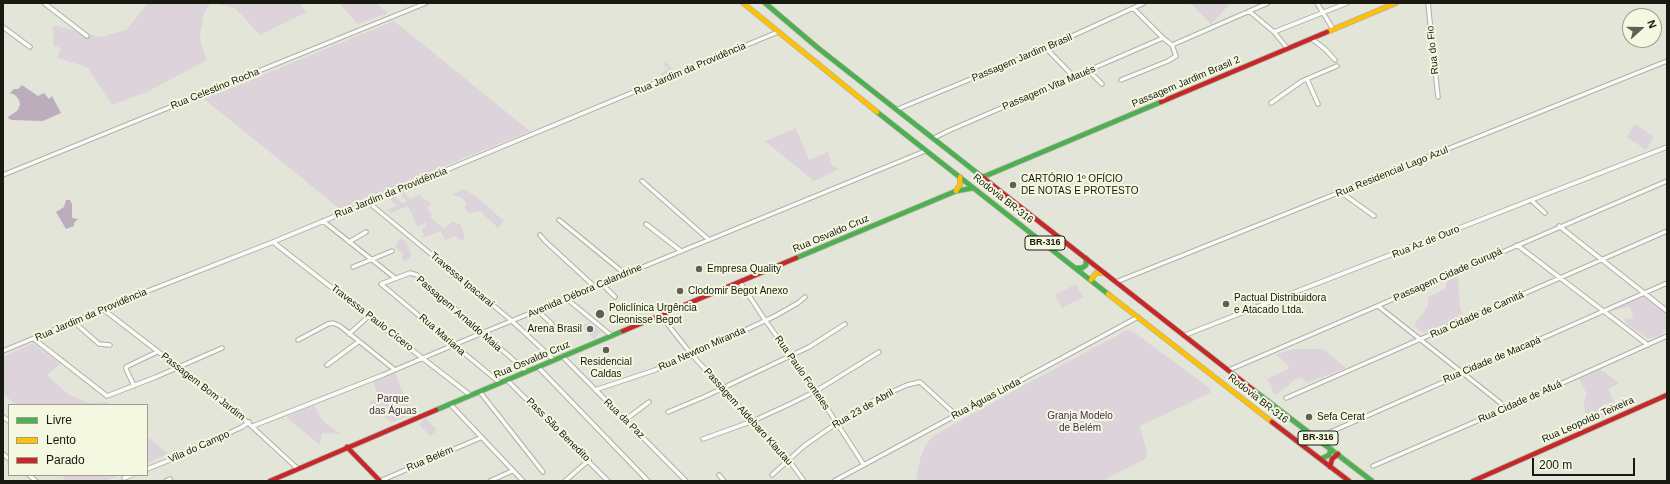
<!DOCTYPE html>
<meta charset="utf-8">
<style>
body{margin:0}
#map{position:relative;width:1670px;height:484px;overflow:hidden;background:#e4e5d9;font-family:Helvetica,sans-serif}
canvas{display:block}
.frame{position:absolute;inset:0;border:4px solid #181911;pointer-events:none}
.legend{position:absolute;left:8px;top:404px;width:140px;height:72px;box-sizing:border-box;background:#f4f8e0;border:1px solid #9c9f8d;margin:0;padding:5px 7px;list-style:none;font-size:12px;color:#181911}
.legend li{display:flex;align-items:center;gap:8px;height:20px}
.legend b{width:20px;border:1px solid #9c9f8d}
.north{position:absolute;left:1622px;top:8px;width:40px;height:40px;box-sizing:border-box;background:#f4f8e0;border:1px solid #9c9f8d;border-radius:50%;rotate:69deg;font-size:11px;font-weight:700;line-height:16px;text-align:center;color:#181911}
.north::after{content:'';display:block;margin:auto;width:14px;height:18px;background:#5f6057;clip-path:polygon(50% 0,100% 100%,50% 72%,0 100%)}
.scale{position:absolute;left:1532px;top:458px;width:103px;height:18px;box-sizing:border-box;border:2px solid #181911;border-top:0;padding-left:5px;font-size:12px;line-height:14px;white-space:nowrap;color:#181911;-webkit-text-stroke:3px #f4f8e0;paint-order:stroke}
</style>
<div id="map">
<canvas width="1670" height="484"></canvas>
<div class="frame"></div>
<ul class="legend">
<li><b style="height:5px;background:#4caf50"></b>Livre</li>
<li><b style="height:5px;background:#ffc107"></b>Lento</li>
<li><b style="height:5px;background:#c62828"></b>Parado</li>
</ul>
<div class="north">N</div>
<div class="scale">200 m</div>
</div>
<script>
const c = document.querySelector('canvas').getContext('2d');
c.lineJoin = 'round';
function paint(path, color) {
  c.fillStyle = color;
  c.fill(path, 'evenodd');
}
function toPath(rows) {
  const path = new Path2D();
  for (const r of rows) {
    path.moveTo(r[0], r[1]);
    for (let i = 2; i < r.length; i += 2) path.lineTo(r[i], r[i + 1]);
  }
  return path;
}
function stroke(path, color, width, dash) {
  c.strokeStyle = color;
  c.lineWidth = width;
  c.lineCap = dash ? 'butt' : 'round';
  c.setLineDash(dash || []);
  c.stroke(path);
}
function drawText(font, color, halo, rows, align = 'center') {
  c.font = font + ' Helvetica,sans-serif';
  c.lineWidth = 4;
  c.setLineDash([]);
  c.textBaseline = 'middle';
  c.strokeStyle = halo;
  c.fillStyle = color;
  for (const [text, x, y, turn = 0] of rows) {
    c.save();
    c.translate(x, y);
    c.rotate((+turn || 0) * Math.PI / 180);
    c.textAlign = isNaN(turn) ? turn : align;
    if (halo) c.strokeText(text, 0, 0);
    c.fillText(text, 0, 0);
    c.restore();
  }
}
paint(toPath([
 [148,3,211,3,204,13,200,33,201,44,207,60,147,92,112,105,87,67,57,58,61,48,54,46,53,25,100,37,126,30],
 [213,3,299,3,307,12,260,35,235,8],
 [339,3,376,3,388,13,358,24],
 [1190,3,1226,3,1229,5,1211,24],
 [394,21,530,131,340,209,204,99],
 [665,62,675,71,662,76,660,74,668,69,663,64],
 [1635,124,1654,137,1646,150,1627,137],
 [796,128,809,160,828,152,832,165,839,169,814,181,765,141],
 [464,189,478,198,504,221,498,228,480,211,468,213,464,206,467,203,461,197,452,195],
 [404,192,410,199,420,194,424,200,426,200,432,204,427,208,432,214,430,217,444,229,452,222,460,224,465,238,462,241,454,236,445,240,441,231,421,238,424,234,422,230,427,223,417,226,408,206,391,213,387,210,396,206,388,197,394,195,402,203,407,202,400,194],
 [400,238,405,241,410,249,407,251,411,251,410,258,404,262,402,257,404,255,395,247],
 [1458,276,1460,306,1463,316,1424,333,1419,330,1414,325,1428,306,1428,297,1445,289,1447,281],
 [1076,284,1083,297,1062,308,1055,295],
 [1643,296,1667,313,1667,329,1664,330,1660,336,1649,339,1628,325,1624,319,1632,318,1633,313,1629,307,1610,311],
 [589,322,601,332,594,339,580,326],
 [1127,330,1132,331,1211,389,1210,393,1140,426,1147,453,1147,458,1106,479,1105,481,916,481,920,459,925,446,933,436,1008,394],
 [33,343,60,364,47,375,69,395,90,403,108,402,111,405,18,405,13,402,3,394,3,357],
 [1293,349,1323,349,1346,368,1307,383,1302,377,1292,381,1288,386,1278,393,1273,394,1272,387,1267,379,1290,368,1276,354],
 [1599,368,1619,383,1609,389,1612,399,1616,404,1616,408,1610,408,1607,404,1603,404,1602,410,1606,416,1592,422,1590,415,1585,412,1584,406,1585,397,1587,395,1579,378],
 [395,373,412,414,391,423,369,402,379,398,373,382],
 [314,405,322,420,340,434,322,433,320,445,286,417],
 [426,418,437,430,430,436,419,424],
 [147,436,168,454,147,463],
 [62,475,120,475,106,481,65,481]
]), '#ddd3db');
paint(toPath([
 [22,85,38,96,44,93,49,99,52,96,61,113,43,121,11,120,8,118,9,116,17,111,20,105,19,100,15,95,10,93,14,89,18,89],
 [66,200,70,200,72,204,72,218,78,219,74,223,74,226,66,229,56,212,64,207]
]), '#bbadbb');
const street = toPath([
 [44,3,87,36],
 [1317,3,1333,29],
 [1428,3,1438,97],
 [1249,11,1274,32,1288,49],
 [3,27,30,47],
 [1274,32,1347,3],
 [1312,39,1325,49,1335,60],
 [1172,45,1268,3],
 [1046,48,1074,77],
 [1089,71,1102,84],
 [1307,79,1318,104],
 [1121,80,1168,61,1176,56,1172,45,1163,38,1133,8],
 [1271,103,1302,81,1337,66],
 [898,109,1046,48,1144,3],
 [934,138,948,131,1163,38],
 [3,175,426,3],
 [642,181,708,239],
 [1342,193,1374,216],
 [1531,200,1545,213],
 [368,202,512,321,554,360],
 [559,220,625,274],
 [323,221,395,278],
 [646,224,681,251],
 [1559,226,1667,311],
 [540,235,545,241,595,287],
 [273,242,470,395],
 [349,242,366,232],
 [1517,245,1648,345],
 [353,267,392,251],
 [740,282,765,320,816,391,864,465],
 [1116,282,1667,61],
 [602,284,615,297],
 [567,299,612,336],
 [1378,306,1507,408],
 [104,310,234,410,298,469],
 [538,311,552,324],
 [661,316,692,355,788,459,804,481],
 [74,322,99,344,110,345],
 [349,334,370,315],
 [1185,335,1667,147],
 [34,339,107,396,156,377,222,348],
 [298,340,328,324,333,323,340,326,395,370],
 [3,351,140,294,273,242,778,32],
 [562,356,686,481],
 [327,365,358,342],
 [538,367,648,481],
 [1229,370,1667,181],
 [507,380,608,481],
 [500,383,381,284,410,273,417,275,526,371],
 [134,386,126,369,126,367,157,352],
 [595,390,655,370,692,355,775,316,798,303,805,297],
 [480,392,543,472],
 [1286,398,1667,231],
 [450,404,523,481],
 [668,412,704,397,809,347,845,324],
 [3,417,9,421],
 [625,420,649,402],
 [253,426,383,375,482,333,925,151],
 [1317,438,1667,283],
 [703,439,753,421,792,403,816,391,879,352],
 [3,454,9,459],
 [1373,466,1507,408,1667,336],
 [147,469,180,456,242,427,249,422],
 [29,475,36,481],
 [719,475,724,481],
 [772,475,804,446,837,423,880,397,907,385,920,382,956,415],
 [124,478,132,475],
 [166,481,170,479],
 [380,481,480,438],
 [490,481,512,471],
 [565,481,589,460],
 [834,481,1138,317]
]);
const fast = toPath([
 [765,3,818,48,981,176],
 [877,112,1108,294],
 [983,177,1161,102],
 [796,258,956,191,973,188],
 [1077,268,1082,268,1086,265,1086,258],
 [1252,389,1372,481],
 [436,410,623,331],
 [1321,459,1329,455,1331,449]
]);
const slow = toPath([
 [743,3,877,112],
 [1327,32,1396,3],
 [956,191,960,185,960,177],
 [1091,280,1096,273,1104,273],
 [1108,294,1272,422]
]);
const jam = toPath([
 [1161,102,1327,32],
 [981,176,1252,389],
 [623,331,796,258],
 [1272,422,1349,481],
 [347,447,380,481],
 [1330,467,1332,459,1338,454],
 [270,481,436,410],
 [1473,481,1667,395]
]);
stroke(street, '#afb0a6', 5.5);
stroke(fast, '#afb0a6', 6);
stroke(slow, '#afb0a6', 6);
stroke(jam, '#afb0a6', 6);
stroke(street, '#fbfbf9', 3.5);
stroke(fast, '#4caf50', 4.5);
stroke(slow, '#ffc107', 4.5);
stroke(jam, '#c62828', 4.5);
for (const [x, y, r, color] of [
 [1013,185,4,"#5f6057"],
 [699,269,4,"#5f6057"],
 [680,291,4,"#5f6057"],
 [1226,304,4,"#5f6057"],
 [600,314,5,"#5f6057"],
 [590,329,4,"#5f6057"],
 [606,350,4,"#5f6057"],
 [1309,417,4,"#5f6057"]
]) {
  const dot = new Path2D();
  dot.arc(x, y, r, 0, 2 * Math.PI);
  c.fillStyle = color;
  c.fill(dot);
  stroke(dot, '#f4f8e0', 1.5);
}
for (const [x, y, w] of [
 [1045,243,40],
 [1318,438,40]
]) {
  const box = new Path2D();
  box.roundRect(x - w / 2, y - 7, w, 14, 3);
  c.fillStyle = '#f4f8e0';
  c.fill(box);
  stroke(box, '#181911', 1);
}
drawText('bold 9px', '#181911', null, [
 ["BR-316",1045,243],
 ["BR-316",1318,438]
]);
drawText('10px', '#181911', '#f4f8e0', [
 ["Rua do Fio",1433,50,-96],
 ["Passagem Jardim Brasil",1022,58,-23],
 ["Rua Jardim da Providência",690,69,-23],
 ["Passagem Jardim Brasil 2",1186,82,-23],
 ["Passagem Vita Maués",1049,88,-23],
 ["Rua Celestino Rocha",215,89,-22],
 ["Rua Residencial Lago Azul",1392,172,-22],
 ["Rua Jardim da Providência",391,193,-22],
 ["Rodovia BR-316",1003,199,38],
 ["Rua Osvaldo Cruz",831,234,-23],
 ["Rua Az de Ouro",1426,242,-22],
 ["Passagem Cidade Gurupá",1448,275,-24],
 ["Travessa Ipacaraí",462,280,40],
 ["Avenida Débora Calandrine",585,291,-23],
 ["Passagem Arnaldo Maia",459,314,41],
 ["Rua Jardim da Providência",91,315,-23],
 ["Rua Cidade de Camitá",1477,315,-24],
 ["Travessa Paulo Cícero",372,318,38],
 ["Rua Mariana",442,335,41],
 ["Rua Newton Miranda",702,349,-24],
 ["Rua Osvaldo Cruz",532,360,-23],
 ["Rua Cidade de Macapá",1492,360,-23],
 ["Rua Paulo Fonteles",802,373,55],
 ["Passagem Bom Jardim",203,387,38],
 ["Rua Águas Linda",986,399,-28],
 ["Rodovia BR-316",1258,399,38],
 ["Rua Cidade de Afuá",1520,402,-24],
 ["Rua 23 de Abril",863,409,-30],
 ["Passagem Aldebaro Klautau",748,417,48],
 ["Rua da Paz",624,419,44],
 ["Rua Leopoldo Teixeira",1588,420,-24],
 ["Pass São Benedito",558,430,45],
 ["Vila do Campo",199,447,-24],
 ["Rua Belém",430,459,-23]
]);
drawText('10px', '#181911', '#f4f8e0', [
 ["CARTÓRIO 1º OFÍCIO",1021,179],
 ["DE NOTAS E PROTESTO",1021,191],
 ["Empresa Quality",707,269],
 ["Clodomir Begot Anexo",688,291],
 ["Pactual Distribuidora",1234,298],
 ["e Atacado Ltda.",1234,310],
 ["Policlínica Urgência",609,308],
 ["Cleonisse Begot",609,320],
 ["Arena Brasil",582,329,"right"],
 ["Residencial",606,362,"center"],
 ["Caldas",606,374,"center"],
 ["Sefa Cerat",1317,417]
], 'left');
drawText('10px', '#472a4f', '#f4f8e0', [
 ["Parque",393,399],
 ["das Águas",393,411],
 ["Granja Modelo",1080,416],
 ["de Belém",1080,428]
]);
</script>
